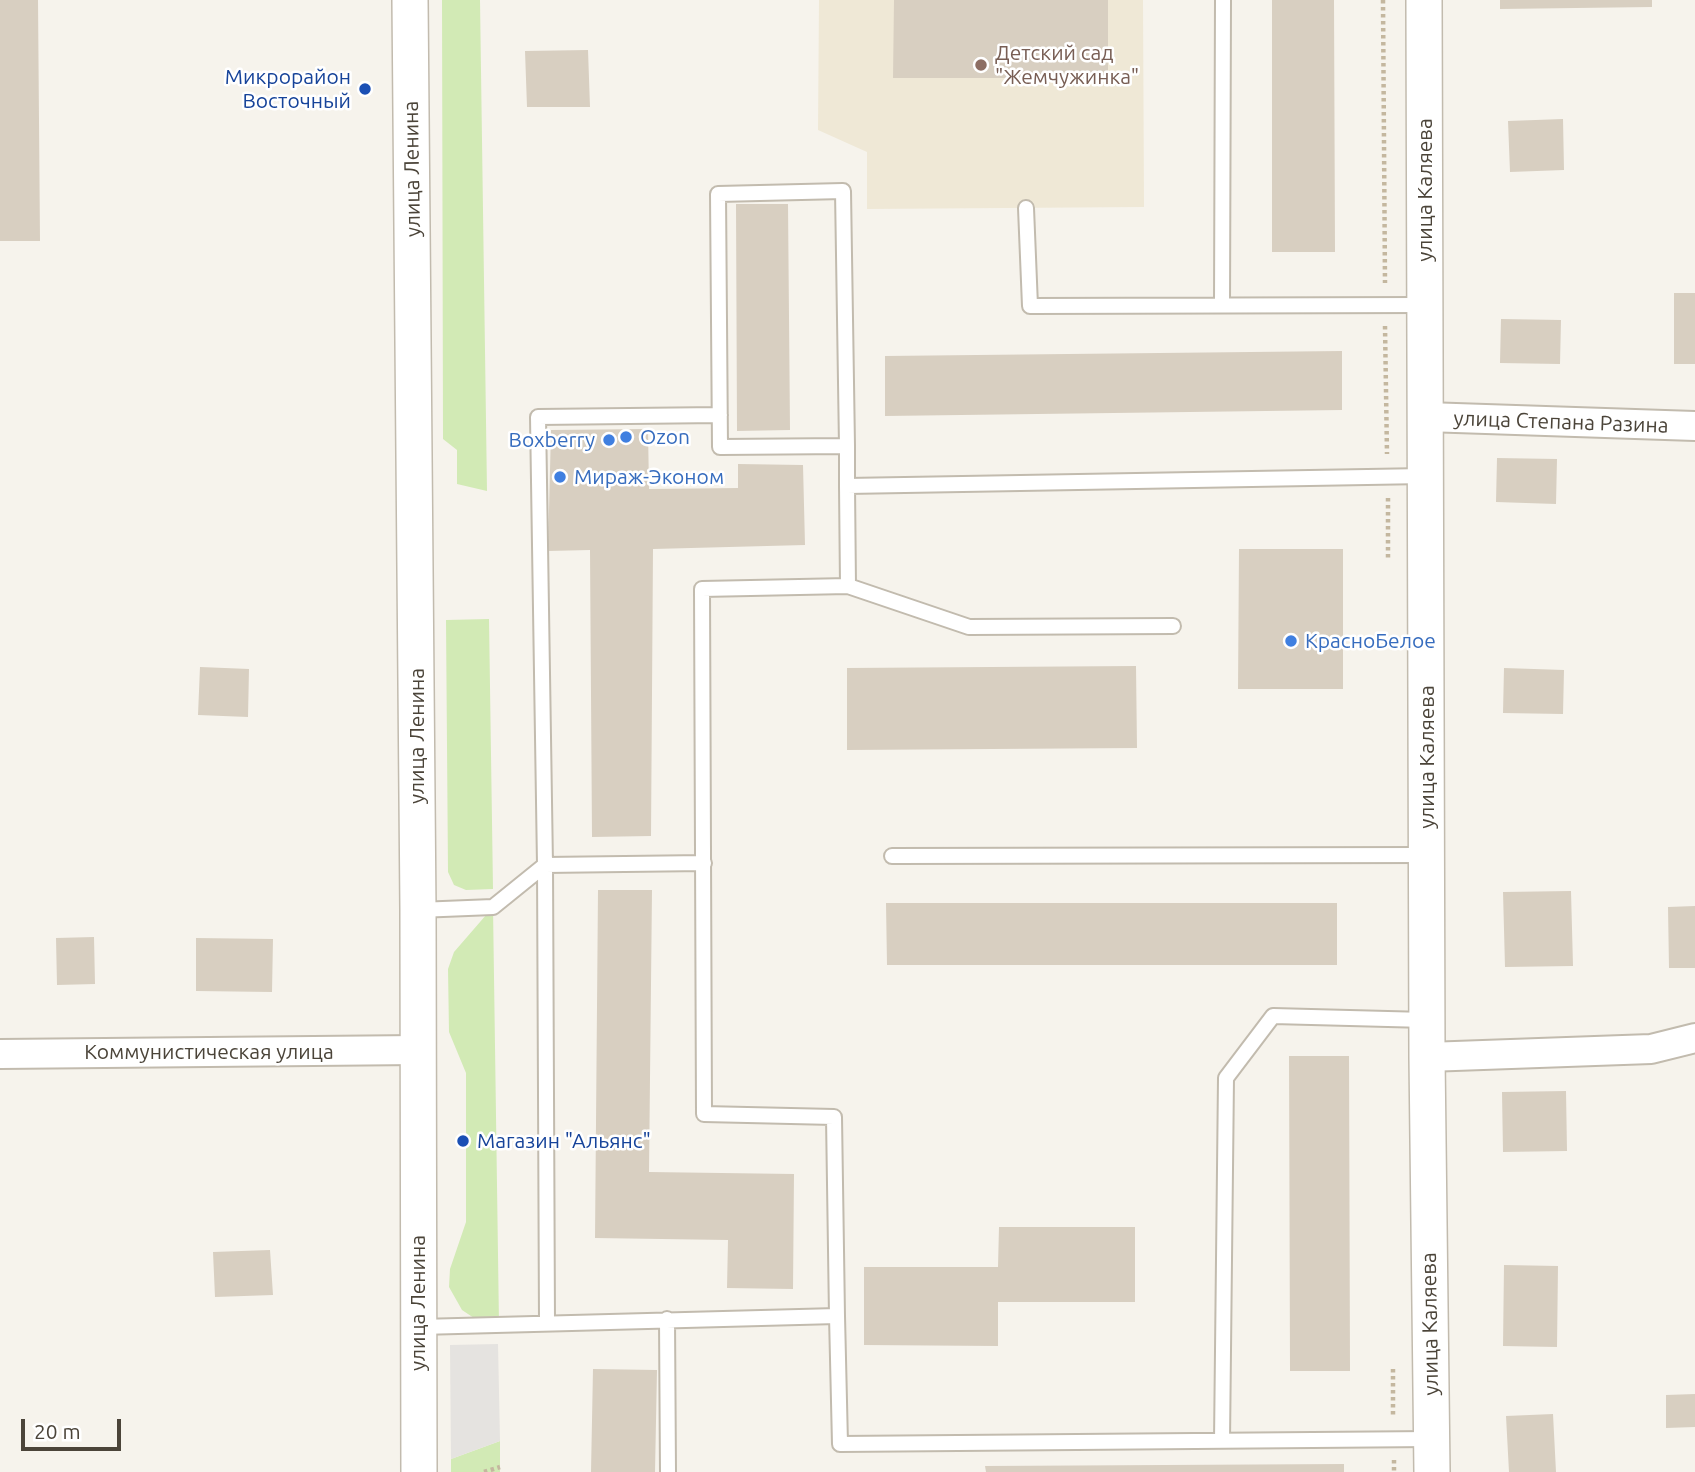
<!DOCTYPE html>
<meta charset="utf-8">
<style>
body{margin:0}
#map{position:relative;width:1695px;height:1472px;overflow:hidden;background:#f6f3ec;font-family:Ubuntu,sans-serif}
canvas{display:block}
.scale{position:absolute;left:21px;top:1419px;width:100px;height:32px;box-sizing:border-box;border:4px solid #4b4439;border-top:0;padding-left:9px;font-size:21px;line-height:24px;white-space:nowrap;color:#4b4439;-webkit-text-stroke:5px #fff;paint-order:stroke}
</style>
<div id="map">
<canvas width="1695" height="1472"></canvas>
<div class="scale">20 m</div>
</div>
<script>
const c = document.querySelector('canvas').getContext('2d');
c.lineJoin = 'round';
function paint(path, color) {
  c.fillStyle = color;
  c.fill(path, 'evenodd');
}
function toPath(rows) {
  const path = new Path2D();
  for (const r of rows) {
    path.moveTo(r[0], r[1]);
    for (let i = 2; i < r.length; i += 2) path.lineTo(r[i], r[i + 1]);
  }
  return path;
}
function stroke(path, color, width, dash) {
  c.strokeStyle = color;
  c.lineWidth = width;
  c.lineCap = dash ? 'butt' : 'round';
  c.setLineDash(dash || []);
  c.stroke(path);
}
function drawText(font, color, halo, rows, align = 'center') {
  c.font = font + ' Ubuntu,sans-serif';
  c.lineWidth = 5;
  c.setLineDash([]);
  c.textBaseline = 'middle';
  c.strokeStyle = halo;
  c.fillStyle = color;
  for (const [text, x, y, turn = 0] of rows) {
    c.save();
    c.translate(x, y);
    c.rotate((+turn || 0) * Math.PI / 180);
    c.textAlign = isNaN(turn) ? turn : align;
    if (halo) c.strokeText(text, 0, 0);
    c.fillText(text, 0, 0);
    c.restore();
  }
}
paint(toPath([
 [819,0,1143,0,1144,207,867,209,867,152,818,130]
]), '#efe8d6');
paint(toPath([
 [442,0,480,0,487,491,457,484,457,450,443,439],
 [489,619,493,889,466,890,454,885,448,872,446,620],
 [493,907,499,1324,477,1320,462,1310,449,1287,450,1269,466,1222,466,1073,449,1032,448,969,454,952],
 [500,1441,500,1472,451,1472,451,1459]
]), '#d2eab5');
paint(toPath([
 [498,1344,500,1441,451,1459,450,1345]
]), '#e5e3e0');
paint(toPath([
 [0,0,38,0,40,241,0,241],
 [894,0,1108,0,1108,78,893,78],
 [1272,0,1334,0,1335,252,1272,252],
 [1500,0,1652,0,1652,7,1500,9],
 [588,50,590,107,527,107,525,51],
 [1563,119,1564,170,1510,172,1508,121],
 [736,204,788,204,790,430,737,431],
 [1674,293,1695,293,1695,364,1674,364],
 [1501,319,1561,320,1560,364,1500,363],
 [1342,351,1342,410,885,416,885,356],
 [648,429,649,489,738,488,738,464,803,465,805,545,653,549,651,836,592,837,590,550,548,551,551,430],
 [1497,458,1557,459,1556,504,1496,502],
 [1239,549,1343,549,1343,689,1238,689],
 [1136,666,1137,748,847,750,847,668],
 [200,667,249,669,248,717,198,715],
 [1504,668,1564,670,1563,714,1503,713],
 [598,890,652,890,649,1172,794,1174,793,1289,727,1288,728,1240,595,1238],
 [1571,891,1573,966,1505,967,1503,892],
 [886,903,1337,903,1337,965,887,965],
 [1695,906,1695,968,1669,968,1668,907],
 [94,937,95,984,57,985,56,938],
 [196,938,273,939,272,992,196,991],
 [1289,1056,1349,1056,1350,1371,1290,1371],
 [1566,1091,1567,1151,1503,1152,1502,1092],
 [999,1227,1135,1227,1135,1302,998,1302,998,1346,864,1345,864,1267,998,1267],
 [270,1250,273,1295,215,1297,213,1252],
 [1504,1265,1558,1266,1557,1347,1503,1346],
 [593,1369,657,1370,655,1472,591,1472],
 [1695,1394,1695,1427,1666,1428,1666,1395],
 [1553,1414,1556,1472,1509,1472,1506,1416],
 [1344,1464,1344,1472,986,1472,985,1466]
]), '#d8cfc1');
const service = toPath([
 [1026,208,1030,306,1424,305],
 [1222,305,1223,0],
 [847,446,720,447,718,194,843,191,847,446,847,486,1425,476],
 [848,586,969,627,1173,626],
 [892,856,1426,855],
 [418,910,493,907,545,865,704,863],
 [837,1316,840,1444,1431,1439],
 [667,1319,668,1472],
 [547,1323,545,865,538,417,720,415],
 [420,1327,837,1316,834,1117,704,1114,702,589,848,586,847,486],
 [1222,1441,1226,1078,1273,1016,1426,1020]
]);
const minor = toPath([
 [1426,417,1695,426],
 [0,1054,418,1050],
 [1427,1057,1651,1049,1695,1038]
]);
const tertiary = toPath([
 [410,0,418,910,419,1472],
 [1424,0,1427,1057,1432,1472]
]);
stroke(service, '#c2bbae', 18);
stroke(minor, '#c2bbae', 32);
stroke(tertiary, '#c2bbae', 38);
stroke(toPath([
 [1383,0,1385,283],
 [1385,326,1387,454],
 [1388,498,1388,559],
 [1393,1369,1393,1417],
 [1394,1460,1394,1472],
 [484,1472,500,1467]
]), '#c4b79f', 4.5, [3.5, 3.5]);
stroke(service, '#fff', 14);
stroke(minor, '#fff', 28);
stroke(tertiary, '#fff', 35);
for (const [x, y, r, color] of [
 [981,65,7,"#8d6e63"],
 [365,89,7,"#1a4fb4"],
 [626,437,7,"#3f7fe0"],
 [609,440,7,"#3f7fe0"],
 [560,477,7,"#3f7fe0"],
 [1291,641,7,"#3f7fe0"],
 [463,1141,7,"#1a4fb4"]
]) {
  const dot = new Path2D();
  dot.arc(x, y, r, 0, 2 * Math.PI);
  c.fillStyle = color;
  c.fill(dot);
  stroke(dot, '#fff', 2.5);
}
drawText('21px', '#785e54', '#fff', [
 ["Детский сад",995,53],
 ["\"Жемчужинка\"",995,77]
], 'left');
drawText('21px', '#164399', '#fff', [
 ["Микрорайон",351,77],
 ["Восточный",351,101],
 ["Магазин \"Альянс\"",477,1141,"left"]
], 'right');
drawText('21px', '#4b4439', '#fff', [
 ["улица Ленина",412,169,-91],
 ["улица Каляева",1425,190,-90],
 ["улица Степана Разина",1561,422,2],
 ["улица Ленина",417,736,-90],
 ["улица Каляева",1427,757,-90],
 ["Коммунистическая улица",209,1052],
 ["улица Ленина",418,1303,-90],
 ["улица Каляева",1430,1324,-91]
]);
drawText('21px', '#366cbe', '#fff', [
 ["Ozon",640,437],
 ["Boxberry",595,440,"right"],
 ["Мираж-Эконом",574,477],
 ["КрасноБелое",1305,641]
], 'left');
</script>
